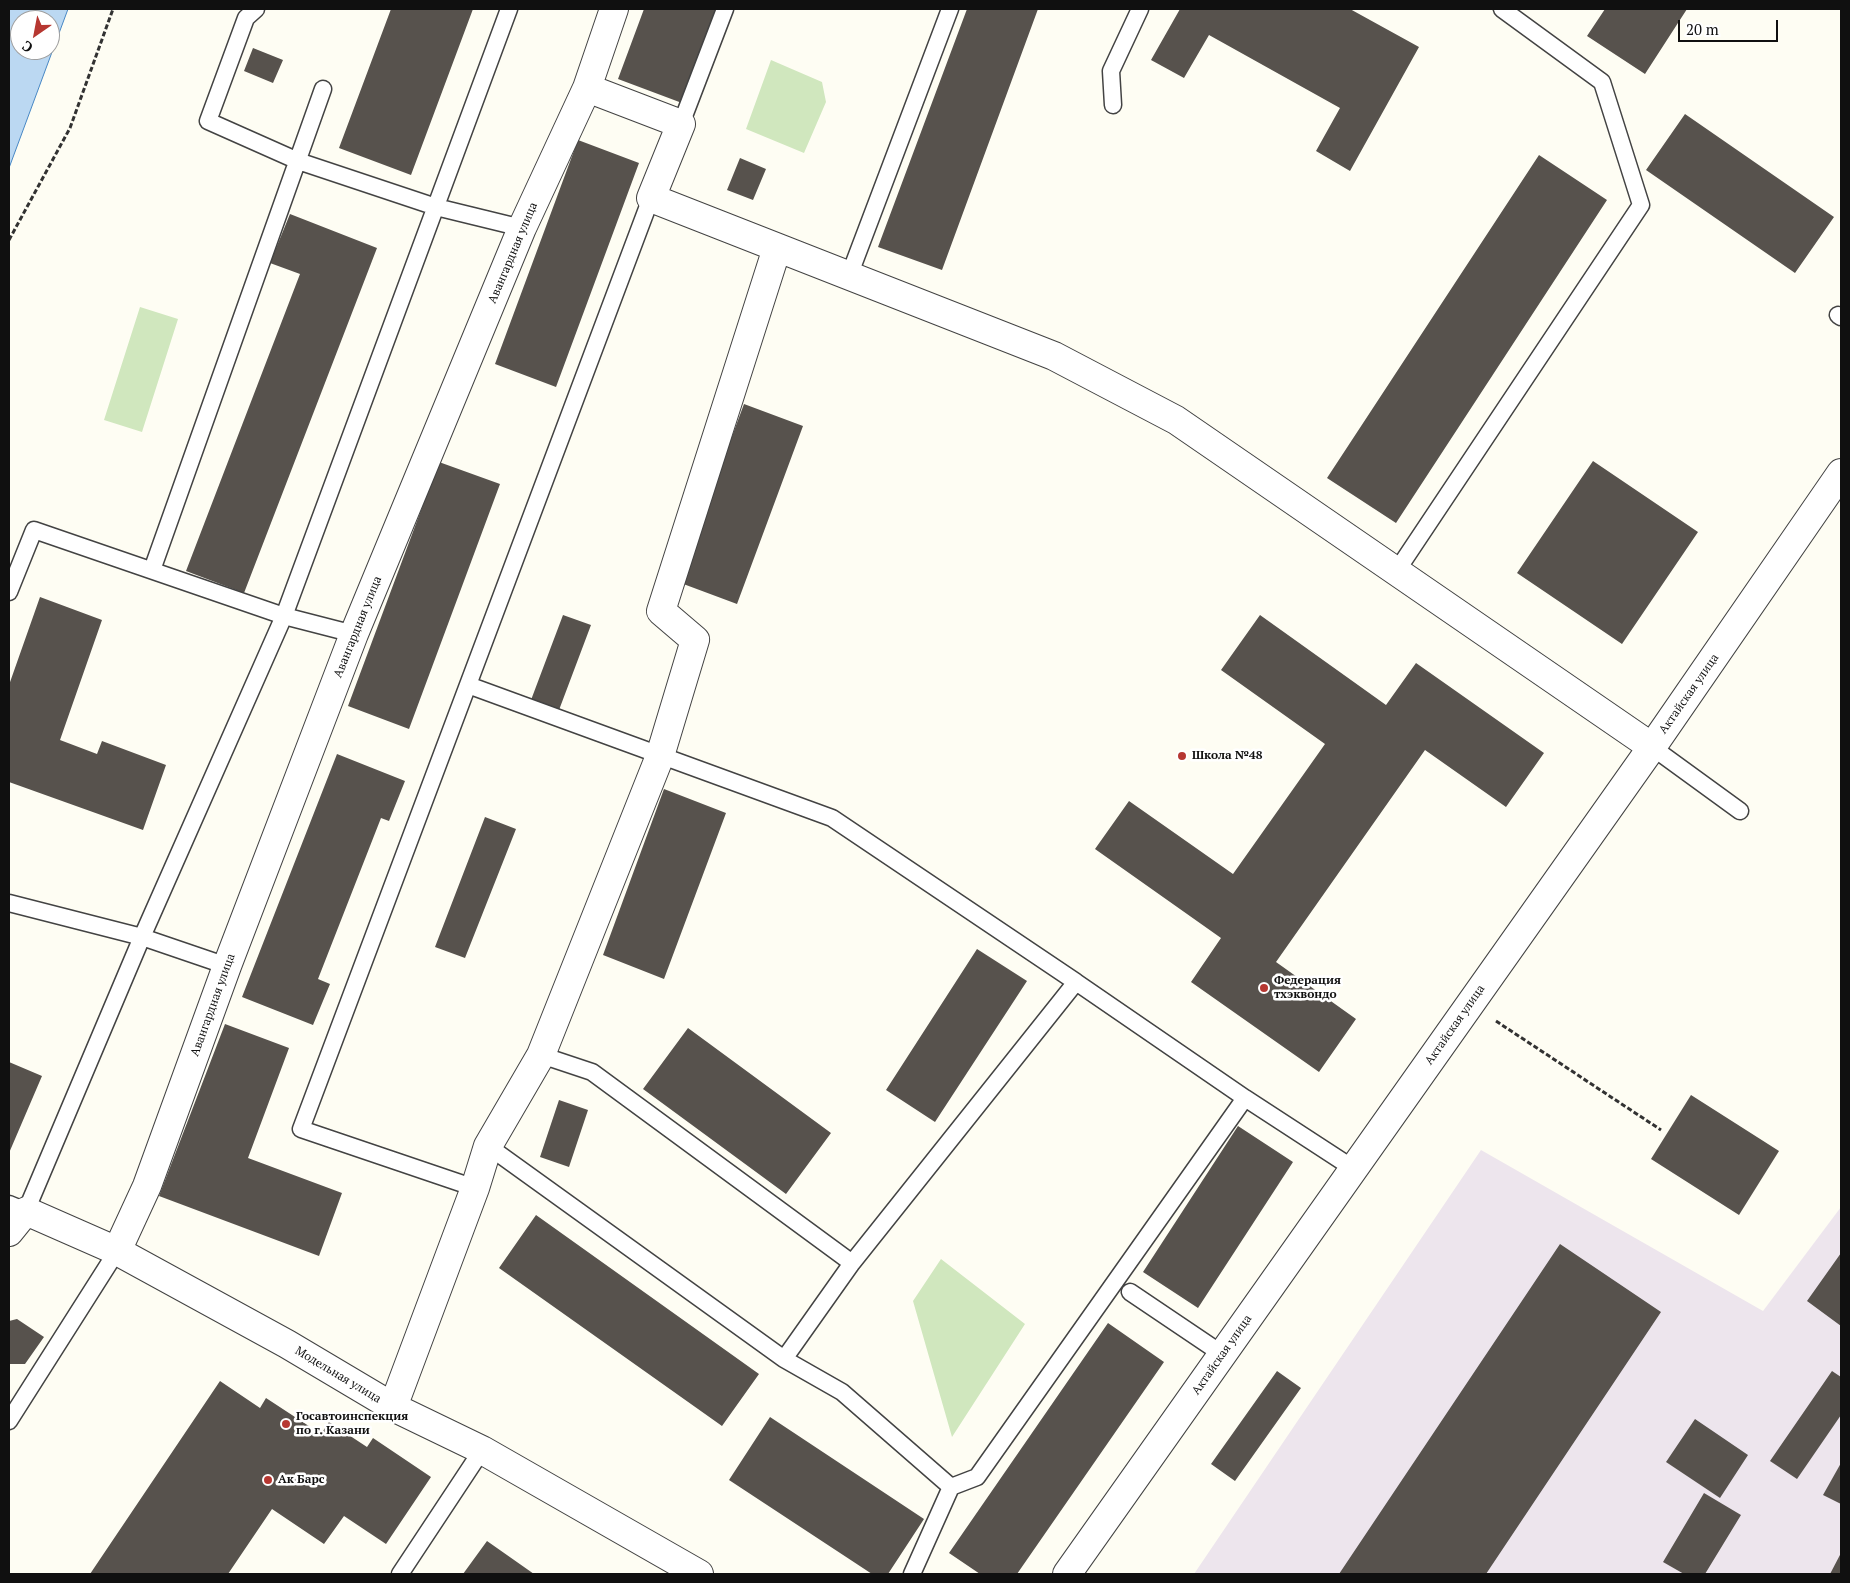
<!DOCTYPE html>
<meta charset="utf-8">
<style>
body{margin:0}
#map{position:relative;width:1850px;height:1583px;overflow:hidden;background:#fefdf3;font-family:"PT Serif",serif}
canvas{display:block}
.frame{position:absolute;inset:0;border:10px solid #101010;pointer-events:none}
.north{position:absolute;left:10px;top:10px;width:50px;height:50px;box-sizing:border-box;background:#fff;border:1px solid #9f9f9f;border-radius:50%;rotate:213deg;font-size:14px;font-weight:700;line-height:20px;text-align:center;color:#101010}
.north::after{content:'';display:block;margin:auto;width:18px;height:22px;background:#b63731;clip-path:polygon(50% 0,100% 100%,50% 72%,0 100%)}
.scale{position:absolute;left:1678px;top:20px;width:100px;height:22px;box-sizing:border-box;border:2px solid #101010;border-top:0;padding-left:6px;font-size:15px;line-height:18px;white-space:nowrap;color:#101010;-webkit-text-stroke:4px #fff;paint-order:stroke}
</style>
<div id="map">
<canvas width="1850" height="1583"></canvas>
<div class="frame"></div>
<div class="north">С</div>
<div class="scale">20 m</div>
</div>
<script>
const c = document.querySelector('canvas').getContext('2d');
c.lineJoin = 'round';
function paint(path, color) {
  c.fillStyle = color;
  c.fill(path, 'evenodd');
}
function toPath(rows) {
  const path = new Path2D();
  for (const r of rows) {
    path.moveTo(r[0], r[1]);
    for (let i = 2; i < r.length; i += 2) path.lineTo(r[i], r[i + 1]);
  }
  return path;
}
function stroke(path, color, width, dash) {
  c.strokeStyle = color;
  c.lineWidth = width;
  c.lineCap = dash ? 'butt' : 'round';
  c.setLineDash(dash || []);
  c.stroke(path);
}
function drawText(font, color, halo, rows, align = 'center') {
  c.font = font + ' "PT Serif",serif';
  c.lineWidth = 5;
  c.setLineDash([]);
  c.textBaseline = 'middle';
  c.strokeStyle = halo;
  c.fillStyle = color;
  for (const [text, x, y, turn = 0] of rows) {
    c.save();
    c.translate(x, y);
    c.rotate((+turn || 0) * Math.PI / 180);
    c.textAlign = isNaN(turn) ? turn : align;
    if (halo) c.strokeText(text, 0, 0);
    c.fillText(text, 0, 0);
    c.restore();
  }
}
paint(toPath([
 [1481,1150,1763,1311,1841,1207,1841,1574,1194,1574]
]), '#ede5ed');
paint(toPath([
 [771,60,822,82,826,102,804,153,746,129],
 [140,307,178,319,142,432,104,420],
 [941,1259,1025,1324,952,1437,913,1301]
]), '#d0e7be');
const water = toPath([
 [9,9,68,9,9,168,9,9],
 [20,20,50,20,50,50,20,50,20,20]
]);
paint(water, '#bbd8f2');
stroke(water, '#4787c4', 1);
paint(toPath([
 [391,9,473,9,411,175,339,148],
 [644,9,717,9,682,103,618,79],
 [967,9,1038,9,942,270,878,247],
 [1180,9,1350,9,1419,47,1350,171,1316,151,1340,108,1209,35,1184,78,1151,60],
 [1605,9,1687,9,1645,74,1587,36],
 [253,48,283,60,273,83,244,71],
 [1685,114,1834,217,1795,273,1646,170],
 [578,140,639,163,556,387,495,364],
 [1539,155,1607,200,1396,523,1327,478],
 [740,158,766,169,753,200,727,190],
 [290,214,377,248,244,593,186,571,300,274,270,263],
 [744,404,803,426,737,604,678,582],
 [1593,461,1698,532,1622,644,1517,573],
 [439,462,500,484,409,729,348,706],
 [40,597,102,620,60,740,97,754,102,741,166,765,143,830,9,782,9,685],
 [563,615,591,625,559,710,531,700],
 [1260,615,1386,705,1416,663,1544,753,1506,807,1425,750,1276,962,1356,1019,1319,1072,1191,982,1221,938,1095,849,1129,801,1233,874,1325,744,1221,670],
 [337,754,405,781,389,821,381,818,318,979,330,984,313,1025,242,997],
 [664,789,726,813,664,979,603,955],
 [485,817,516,829,465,958,435,947],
 [977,949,1027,981,935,1122,886,1090],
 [225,1024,289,1048,248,1158,342,1193,319,1256,159,1196],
 [688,1028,831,1133,786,1194,643,1089],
 [9,1062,42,1076,9,1153],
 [1691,1095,1779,1151,1739,1215,1651,1159],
 [559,1100,588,1110,569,1167,540,1157],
 [1238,1126,1293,1162,1198,1308,1143,1272],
 [536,1215,759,1374,722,1426,499,1268],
 [1560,1244,1661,1312,1486,1574,1339,1574],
 [1841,1253,1841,1326,1807,1301],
 [17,1319,44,1337,25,1364,9,1364,9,1321],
 [1108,1323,1164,1362,1017,1574,980,1574,949,1553],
 [1277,1371,1301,1388,1235,1481,1211,1464],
 [1832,1371,1841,1377,1841,1415,1797,1479,1770,1461],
 [220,1381,260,1408,266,1398,321,1434,329,1422,367,1447,373,1438,431,1477,386,1544,344,1516,324,1544,272,1509,228,1574,90,1574],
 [770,1417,924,1519,888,1574,872,1574,729,1480],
 [1695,1419,1748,1455,1720,1498,1666,1462],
 [1841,1463,1841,1504,1823,1495],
 [1704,1493,1741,1515,1705,1574,1684,1574,1663,1562],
 [487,1541,534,1574,463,1574],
 [1841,1553,1841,1574,1830,1574]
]), '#57524d');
const service = toPath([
 [256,9,246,18,208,121,298,161,436,207,522,228],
 [1113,105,1111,71,1140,9],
 [681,124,725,9],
 [849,276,950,9],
 [1838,315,1841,317],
 [152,570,323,89],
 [1396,572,1641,205,1602,82,1502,9],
 [9,592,34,530,284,616,354,634],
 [468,685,832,818,1076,982],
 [1652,747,1740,811],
 [9,903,142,937,227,966],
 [541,1055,592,1072,852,1263],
 [488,1146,784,1359,842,1392,951,1487,912,1574],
 [475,1188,301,1129,651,198],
 [9,1204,26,1211,142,937,284,616,509,9],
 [1130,1292,1222,1354],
 [784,1359,852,1263,1076,982,1245,1098,1354,1169],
 [9,1421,117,1251],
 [951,1487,977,1477,1245,1098],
 [400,1574,482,1450]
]);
const minor = toPath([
 [587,88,681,124,651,198,1054,356,1176,420,1652,747],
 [9,1232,26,1211,117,1251,287,1344,393,1407,482,1450,699,1574],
 [117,1251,147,1186,227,966,354,634,522,228,587,88,614,9],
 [393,1407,475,1188,488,1146,541,1055,660,756,695,640,661,611,777,248]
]);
const tertiary = toPath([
 [1067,1574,1652,747,1841,473]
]);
stroke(service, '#434343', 19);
stroke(minor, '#434343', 30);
stroke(tertiary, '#434343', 30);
stroke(toPath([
 [9,240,70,128,113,9],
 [1496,1021,1661,1130]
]), '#323232', 3, [5, 2.5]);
stroke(service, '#fff', 16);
stroke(minor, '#fff', 28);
stroke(tertiary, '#fff', 28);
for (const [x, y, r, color] of [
 [1182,756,5,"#b63731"],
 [1264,988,5,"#b63731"],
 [286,1424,5,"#b63731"],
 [268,1480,5,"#b63731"]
]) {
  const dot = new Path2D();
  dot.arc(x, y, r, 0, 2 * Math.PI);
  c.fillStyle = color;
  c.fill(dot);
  stroke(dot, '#fff', 2);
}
drawText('12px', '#101010', '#fff', [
 ["Авангардная улица",513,253,-67],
 ["Авангардная улица",358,627,-68],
 ["Актайская улица",1689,694,-55],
 ["Авангардная улица",213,1005,-70],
 ["Актайская улица",1455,1025,-55],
 ["Актайская улица",1222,1355,-55],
 ["Модельная улица",338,1375,31]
]);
drawText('bold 12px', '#101010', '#fff', [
 ["Школа №48",1192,756],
 ["Федерация",1274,981],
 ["тхэквондо",1274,995],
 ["Госавтоинспекция",296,1417],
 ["по г. Казани",296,1431],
 ["Ак Барс",278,1480]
], 'left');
</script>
